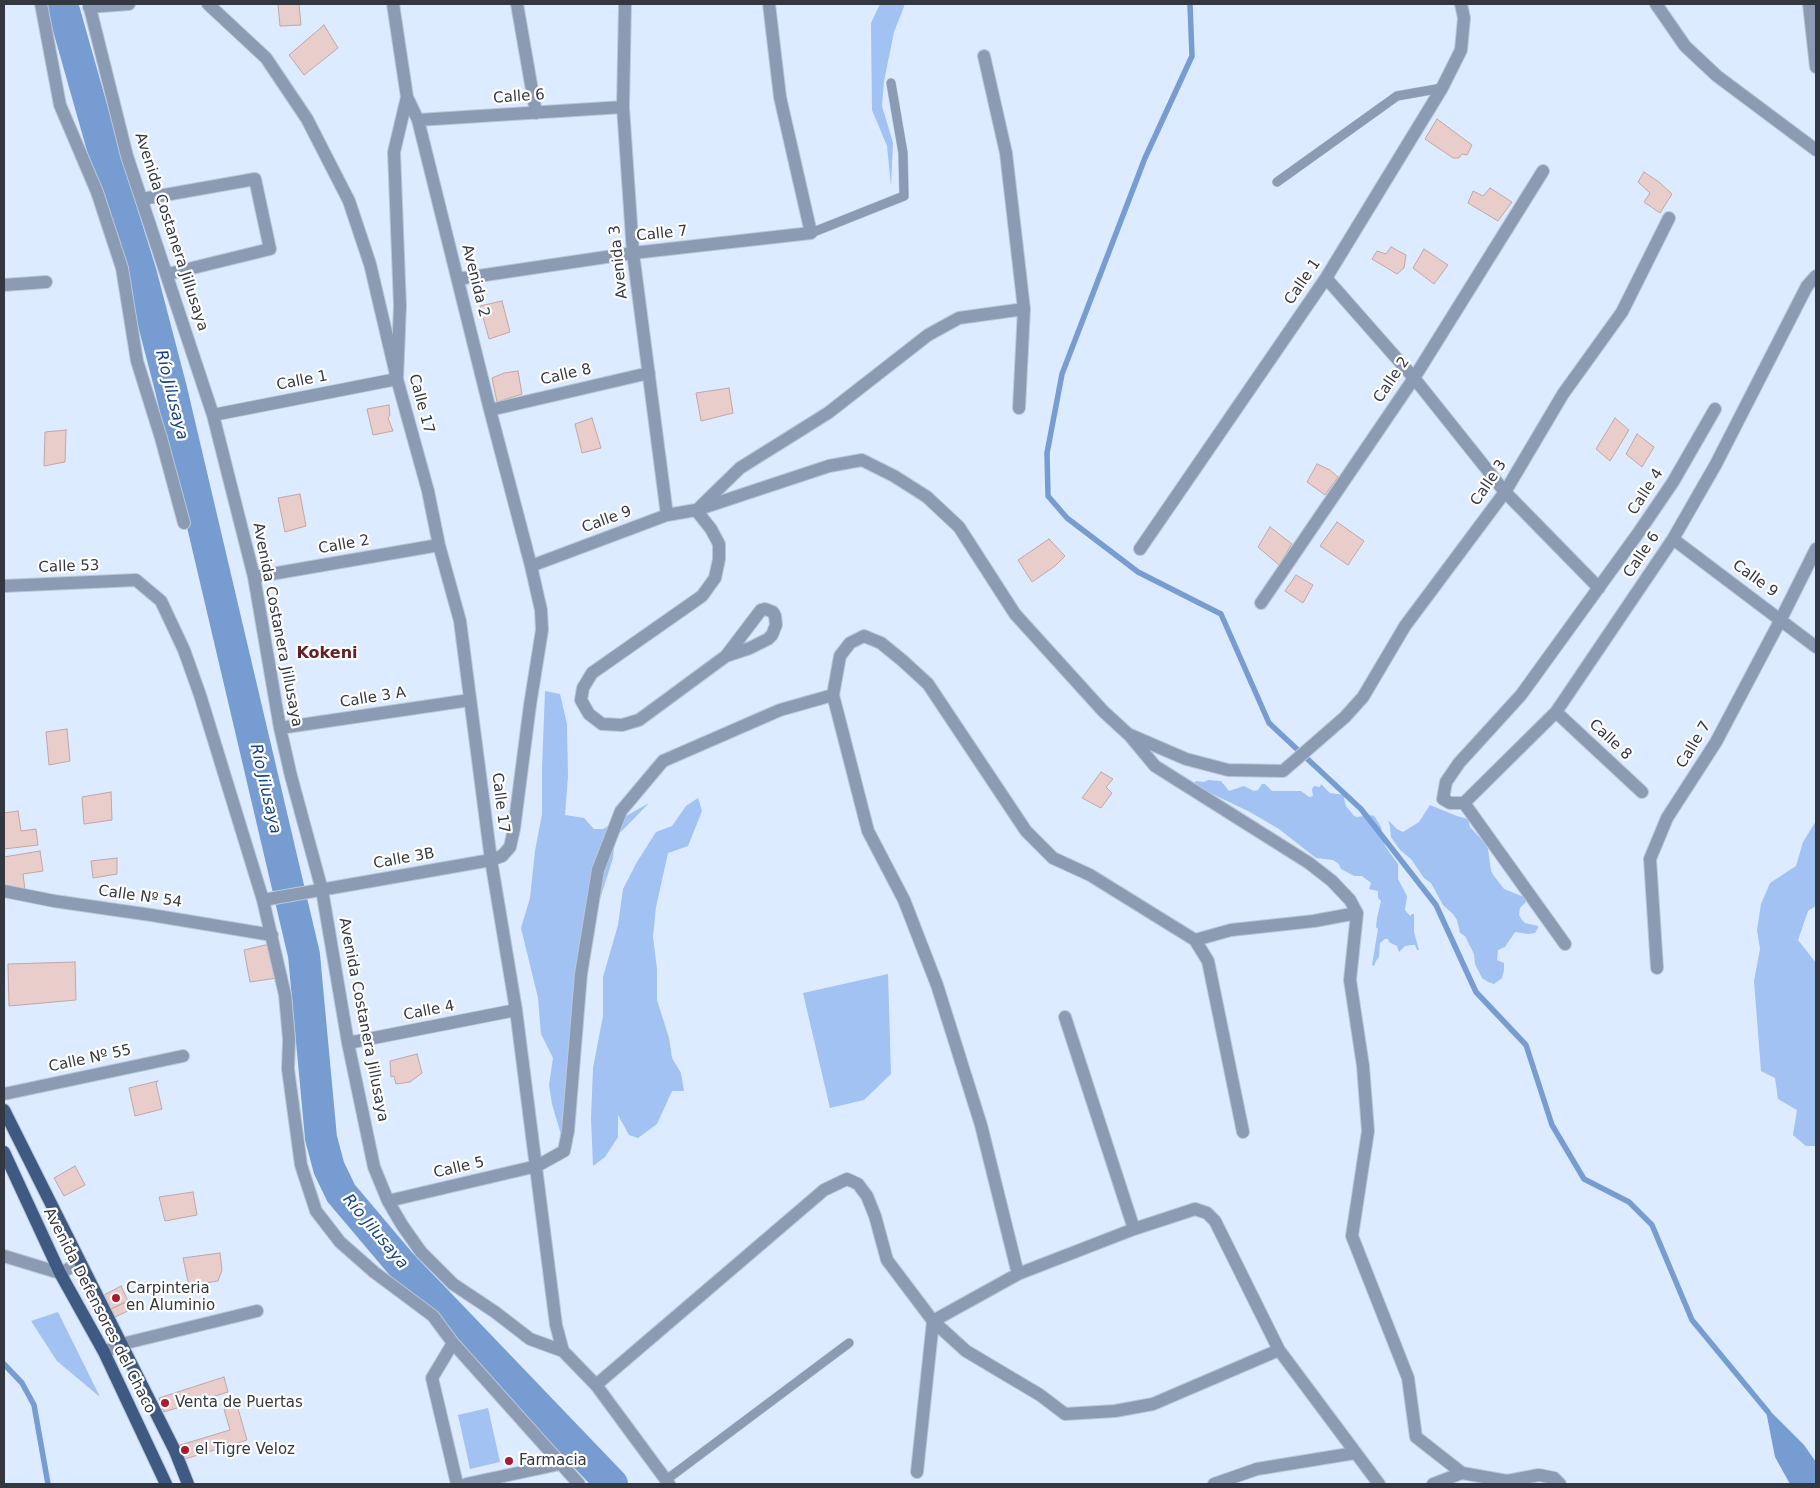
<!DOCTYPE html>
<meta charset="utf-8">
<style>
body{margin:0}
#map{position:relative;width:1820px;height:1488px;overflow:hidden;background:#dcebff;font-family:"DejaVu Sans",sans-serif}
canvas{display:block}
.frame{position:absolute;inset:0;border:5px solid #333840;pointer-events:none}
</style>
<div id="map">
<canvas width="1820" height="1488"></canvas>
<div class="frame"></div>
</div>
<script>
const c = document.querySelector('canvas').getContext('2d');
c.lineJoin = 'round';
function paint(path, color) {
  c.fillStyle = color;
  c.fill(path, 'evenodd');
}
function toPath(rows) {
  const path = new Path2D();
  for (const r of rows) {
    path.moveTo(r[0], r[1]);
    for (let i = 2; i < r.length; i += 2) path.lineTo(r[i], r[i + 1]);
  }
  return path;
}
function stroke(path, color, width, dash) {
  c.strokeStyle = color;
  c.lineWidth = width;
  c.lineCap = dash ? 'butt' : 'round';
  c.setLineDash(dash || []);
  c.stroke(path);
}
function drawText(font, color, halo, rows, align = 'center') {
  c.font = font + ' "DejaVu Sans",sans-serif';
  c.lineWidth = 4.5;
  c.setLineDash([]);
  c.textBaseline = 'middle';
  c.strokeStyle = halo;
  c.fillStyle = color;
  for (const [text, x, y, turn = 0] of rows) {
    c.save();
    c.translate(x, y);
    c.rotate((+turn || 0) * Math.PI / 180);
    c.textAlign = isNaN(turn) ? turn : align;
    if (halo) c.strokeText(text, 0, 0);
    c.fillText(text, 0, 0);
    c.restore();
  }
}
paint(toPath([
 [880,4,905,4,894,32,884,81,882,106,893,143,891,186,887,146,872,110,871,23],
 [545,691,560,694,567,724,568,776,565,815,584,818,594,829,603,829,649,803,615,838,613,858,589,934,562,1138,552,1104,549,1085,553,1058,541,1034,538,998,521,928,530,898,535,851,542,814,542,768],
 [1208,780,1221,781,1229,791,1244,786,1254,791,1258,790,1262,784,1265,784,1272,791,1301,791,1309,797,1313,796,1312,789,1314,786,1320,787,1321,784,1330,793,1345,795,1344,799,1346,806,1354,816,1357,817,1371,815,1375,817,1381,827,1385,846,1398,864,1398,879,1407,896,1405,910,1410,916,1412,914,1414,914,1414,932,1419,950,1417,950,1415,945,1412,945,1405,946,1399,952,1397,946,1389,942,1388,939,1385,939,1380,943,1379,957,1376,961,1374,966,1372,965,1378,929,1376,927,1377,918,1381,901,1378,898,1378,891,1369,889,1371,883,1362,876,1354,876,1341,869,1339,864,1333,860,1316,858,1279,829,1250,812,1204,790,1194,783,1196,781,1204,782],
 [698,798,702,811,688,846,668,853,656,907,653,937,657,969,657,1000,669,1038,672,1058,681,1073,684,1091,672,1091,657,1124,638,1138,629,1135,618,1115,618,1137,605,1157,593,1166,591,1118,593,1068,603,1016,603,977,618,925,623,889,637,862,656,832,672,826,686,806],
 [1430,805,1457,816,1468,819,1470,827,1485,843,1488,849,1491,871,1494,876,1504,889,1524,897,1526,902,1520,908,1519,915,1522,920,1525,923,1538,926,1538,928,1535,933,1529,934,1515,932,1505,947,1498,950,1497,960,1504,963,1504,970,1502,978,1494,984,1488,982,1482,978,1475,964,1474,954,1465,936,1460,933,1457,920,1453,914,1443,905,1431,883,1424,878,1411,859,1400,850,1391,837,1390,826,1388,820,1397,829,1403,832,1419,822],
 [1816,821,1816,906,1808,911,1798,940,1816,963,1816,1146,1806,1146,1793,1135,1797,1110,1778,1099,1775,1078,1761,1071,1754,981,1760,949,1757,930,1761,904,1770,883,1796,866,1803,842],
 [888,974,891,1074,864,1100,830,1108,803,993],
 [58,1312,100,1397,57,1361,31,1321],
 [488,1408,500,1462,470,1469,458,1415]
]), '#a1c2f2');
paint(toPath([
 [1765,1406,1804,1445,1816,1462,1816,1484,1790,1484,1775,1457]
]), '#779cd1');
stroke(toPath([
 [1190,4,1192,56,1145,158,1062,374,1047,453,1048,496,1067,518,1138,572,1221,614,1269,723,1361,809,1436,905,1476,992,1526,1045,1552,1125,1584,1179,1629,1202,1652,1225,1692,1320,1768,1412],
 [4,1364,22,1383,34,1405,48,1484]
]), '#779cd1', 5.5);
stroke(toPath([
 [62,4,113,184,141,274,171,389,304,955,321,1138,329,1168,341,1193,401,1264,612,1484]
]), '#779cd1', 32);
const building = toPath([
 [278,4,299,4,301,25,280,26,278,4],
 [324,25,338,48,304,75,289,55,324,25],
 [1437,119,1472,145,1467,155,1462,154,1459,158,1453,158,1425,139,1437,119],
 [1644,172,1659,182,1672,194,1660,213,1644,202,1650,193,1638,182,1644,172],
 [1490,188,1512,202,1498,221,1468,203,1473,191,1483,196,1490,188],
 [1391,247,1406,255,1404,268,1397,274,1372,259,1377,251,1386,254,1391,247],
 [1424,249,1448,265,1434,284,1413,268,1424,249],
 [502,301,510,332,489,339,480,306,502,301],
 [518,371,522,394,497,402,492,378,504,373,518,371],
 [729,388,733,413,701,421,696,393,729,388],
 [389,405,390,415,388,418,393,431,373,435,367,409,389,405],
 [592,418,601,448,582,453,575,424,592,418],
 [1615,418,1629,430,1610,461,1596,449,1615,418],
 [66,430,65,462,44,466,45,432,66,430],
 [1637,434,1654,447,1642,467,1626,454,1637,434],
 [1317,464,1330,470,1338,477,1325,495,1307,482,1317,464],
 [300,494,306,526,285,532,278,498,300,494],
 [1337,522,1364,541,1348,565,1320,546,1337,522],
 [1270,527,1292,544,1279,565,1258,547,1270,527],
 [1049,539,1065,556,1055,566,1032,582,1018,560,1049,539],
 [1296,575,1313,585,1303,603,1285,591,1296,575],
 [67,729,70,761,49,765,46,732,67,729],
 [1101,772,1113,779,1106,787,1112,793,1101,808,1082,798,1101,772],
 [111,792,112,820,84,824,82,797,111,792],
 [18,811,21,831,36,829,38,845,4,849,4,813,18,811],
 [40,851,43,871,23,874,25,890,4,888,4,857,40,851],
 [117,858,117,874,93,878,91,861,117,858],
 [274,943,277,978,250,982,244,950,274,943],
 [75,962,76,1000,9,1006,8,964,75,962],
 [417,1054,422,1073,410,1082,396,1084,394,1076,391,1077,390,1061,417,1054],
 [158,1081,156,1083,162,1109,135,1116,129,1088,158,1081],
 [75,1166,85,1185,64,1196,54,1178,75,1166],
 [193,1192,197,1215,165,1221,159,1197,193,1192],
 [220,1253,222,1270,218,1281,189,1286,183,1258,220,1253],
 [121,1286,128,1301,111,1309,104,1295,121,1286],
 [128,1301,132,1309,115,1317,111,1309,128,1301],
 [224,1377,228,1392,164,1412,159,1398,224,1377],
 [237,1405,247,1440,185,1459,180,1445,230,1430,224,1409,237,1405]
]);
paint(building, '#e9cdcb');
stroke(building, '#c1a6a4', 1);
const lane = toPath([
 [1277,182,1397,96,1442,88],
 [811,233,904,196,903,153,891,83],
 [666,1480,849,1343]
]);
const street = toPath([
 [41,4,60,105,97,192,122,268,137,361,161,438,184,523],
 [89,4,127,156,213,415,254,577,280,728,291,776,322,890,348,1043,374,1167,388,1201,402,1225,421,1252,453,1284,495,1312,530,1339,563,1351],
 [208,4,266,58,307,119,349,201,370,264,397,379,428,491,439,545,460,621,491,860,516,1010,556,1325,563,1351,596,1385,669,1484],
 [517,4,536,113],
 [625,4,623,107,633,253,667,515],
 [1656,4,1685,46,1717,76,1816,150],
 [1809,4,1816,67],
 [89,7,129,4],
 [984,56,1006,153,1024,309,1019,408],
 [418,120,623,107],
 [142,199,255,179,270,249,168,274],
 [1326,278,1414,378,1505,492,1599,588],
 [458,279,633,253,811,233,780,97,769,4],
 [4,285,46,282],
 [1715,409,1673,482,1639,532,1521,695,1459,763,1446,782,1443,799,1450,803,1464,803,1556,712,1673,539,1716,464,1807,286,1816,276],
 [490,410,649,373],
 [213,415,397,379,400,306,394,152,407,97],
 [700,507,740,468,828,413,928,335,959,318,1024,309],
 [696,510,711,529,719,544,719,559,715,578,702,596,592,673,583,688,581,700,589,714,602,724,622,725,639,720,726,656,761,610,765,609,773,612,775,616,776,625,772,635,768,639,750,648,726,656],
 [1673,539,1816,647],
 [1140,549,1326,278,1442,88,1461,50,1464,18,1461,4],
 [531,566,667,515,696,510,829,466,862,460,894,476,927,497,959,527,1015,614,1103,711,1128,734,1186,759,1228,770,1283,771,1345,717,1363,697,1405,626,1505,492,1563,394,1622,312,1669,218],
 [254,577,439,545],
 [4,586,136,580,161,601,184,650,200,695,263,900,491,860,502,856,510,847,514,829,530,705,542,630,541,610,531,566,490,410,418,120,407,97,393,4],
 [1261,603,1414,378,1543,171],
 [1556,712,1642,792],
 [280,728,470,700],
 [1130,736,1155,766,1309,863,1332,881,1350,900,1357,913,1350,980,1363,1066,1368,1131,1352,1236,1408,1378,1416,1437,1462,1473],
 [1464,803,1565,944],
 [4,891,54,901,151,915,272,935],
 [263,900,285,995,289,1039,288,1069,301,1165,316,1211,340,1242,374,1272,433,1316,453,1343,579,1484],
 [1195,940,1231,930,1314,921,1357,913],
 [1657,968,1650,859,1667,818,1716,742,1781,619,1816,549],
 [1065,1017,1134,1229],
 [348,1043,516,1010],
 [4,1094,183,1056],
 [388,1201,537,1166,564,1151,568,1131,581,974,598,870,621,811,663,761,780,710,833,695],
 [4,1256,60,1273,80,1263],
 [1018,1274,981,1125,937,985,904,900,868,831,833,695,840,656,850,643,864,636,881,643,903,661,928,684,1026,831,1053,858,1090,875,1195,940,1208,961,1243,1132],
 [453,1343,432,1378,457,1484],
 [104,1352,122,1344,257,1311],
 [596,1385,824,1190,847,1179,858,1184,867,1196,875,1216,887,1260,933,1321,966,1351,1040,1395,1065,1414,1115,1411,1153,1404,1279,1350],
 [917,1472,933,1321,1018,1274,1134,1229,1195,1209,1207,1213,1215,1221,1279,1350,1379,1484],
 [466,1484,560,1464],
 [1214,1484,1257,1469,1355,1453],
 [1433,1484,1462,1473,1507,1481,1539,1475,1554,1478,1560,1484]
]);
const primary = toPath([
 [4,1110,175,1451,188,1484],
 [4,1152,60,1273,104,1352,166,1484]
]);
stroke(lane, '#bac7d9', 10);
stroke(street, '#bac7d9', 14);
stroke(primary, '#bac7d9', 14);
stroke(lane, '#8b9bb3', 9);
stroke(street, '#8b9bb3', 12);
stroke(primary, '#3e5a83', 12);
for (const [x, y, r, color] of [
 [116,1298,5,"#ae1a2d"],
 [165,1403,5,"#ae1a2d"],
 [185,1450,5,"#ae1a2d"],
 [509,1461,5,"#ae1a2d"]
]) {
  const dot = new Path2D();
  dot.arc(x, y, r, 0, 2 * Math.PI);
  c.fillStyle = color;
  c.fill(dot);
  stroke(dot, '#fff', 2);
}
drawText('15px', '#333840', '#fff', [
 ["Calle 6",519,97,-4],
 ["Avenida Costanera Jillusaya",171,232,72],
 ["Calle 7",662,234,-6],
 ["Avenida 3",619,262,-96],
 ["Avenida 2",475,281,76],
 ["Calle 1",1303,282,-56],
 ["Calle 8",566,375,-13],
 ["Calle 2",1392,380,-56],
 ["Calle 1",302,381,-11],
 ["Calle 17",421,404,75],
 ["Calle 3",1489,483,-56],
 ["Calle 4",1646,492,-57],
 ["Calle 9",607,520,-20],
 ["Calle 2",344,545,-10],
 ["Calle 6",1642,555,-56],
 ["Calle 53",69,567,-2],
 ["Calle 9",1755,579,36],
 ["Avenida Costanera Jillusaya",277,625,79],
 ["Calle 3 A",373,698,-9],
 ["Calle 8",1610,740,43],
 ["Calle 7",1694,745,-59],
 ["Calle 17",500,803,83],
 ["Calle 3B",404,859,-10],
 ["Calle Nº 54",140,897,8],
 ["Calle 4",429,1011,-11],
 ["Avenida Costanera Jillusaya",363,1020,79],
 ["Calle Nº 55",90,1059,-12],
 ["Calle 5",459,1168,-13],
 ["Avenida Defensores del Chaco",99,1311,63]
]);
drawText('15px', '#333840', '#fff', [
 ["Carpinteria",126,1289],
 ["en Aluminio",126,1306],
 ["Venta de Puertas",175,1403],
 ["el Tigre Veloz",195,1450],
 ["Farmacia",519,1461]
], 'left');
drawText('italic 16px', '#134382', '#fff', [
 ["Río Jilusaya",171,395,76],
 ["Río Jilusaya",265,789,77],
 ["Río Jilusaya",375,1232,50]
]);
drawText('bold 16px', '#662023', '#fff', [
 ["Kokeni",327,654]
]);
</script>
